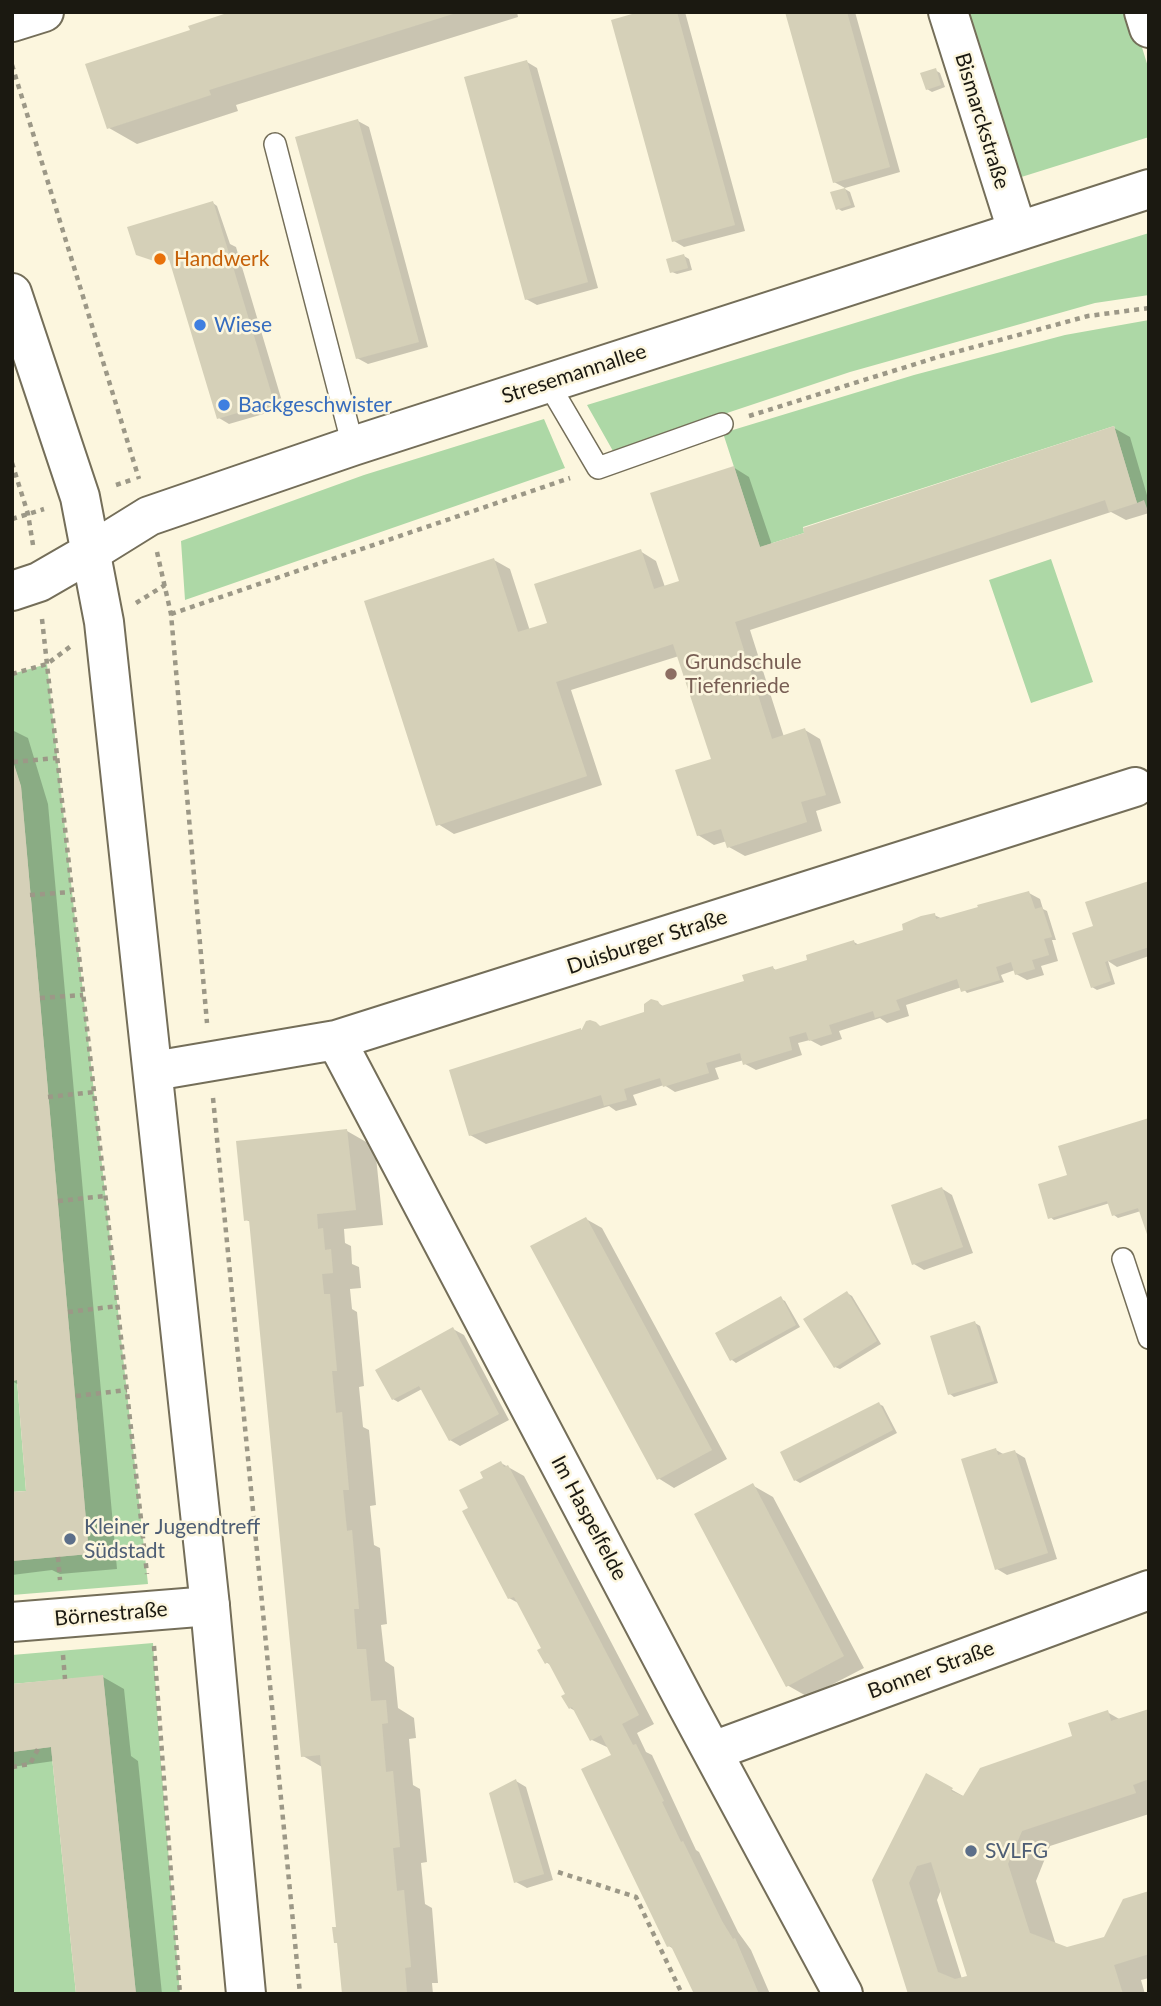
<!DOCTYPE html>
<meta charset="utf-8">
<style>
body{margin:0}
#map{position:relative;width:1161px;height:2006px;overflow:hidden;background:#fcf6de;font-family:Lato,sans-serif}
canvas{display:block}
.frame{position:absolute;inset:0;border:14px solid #1b1911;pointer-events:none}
</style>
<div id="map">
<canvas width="1161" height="2006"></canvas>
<div class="frame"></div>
</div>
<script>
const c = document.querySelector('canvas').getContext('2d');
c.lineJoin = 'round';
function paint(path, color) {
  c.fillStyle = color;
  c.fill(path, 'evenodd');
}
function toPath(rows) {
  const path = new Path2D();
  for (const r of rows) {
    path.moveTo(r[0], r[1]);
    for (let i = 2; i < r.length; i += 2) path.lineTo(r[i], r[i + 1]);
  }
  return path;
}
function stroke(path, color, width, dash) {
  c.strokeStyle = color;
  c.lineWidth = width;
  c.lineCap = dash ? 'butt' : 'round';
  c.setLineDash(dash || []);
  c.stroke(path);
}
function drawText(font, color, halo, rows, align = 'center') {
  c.font = font + ' Lato,sans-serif';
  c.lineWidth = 5;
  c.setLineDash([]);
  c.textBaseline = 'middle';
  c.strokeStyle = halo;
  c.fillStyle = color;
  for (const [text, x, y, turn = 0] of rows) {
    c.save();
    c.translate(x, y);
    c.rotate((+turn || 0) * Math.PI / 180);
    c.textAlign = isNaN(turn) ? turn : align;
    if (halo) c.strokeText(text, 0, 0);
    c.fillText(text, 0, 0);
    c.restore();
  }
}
paint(toPath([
 [962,12,1131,12,1149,70,1149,137,1015,179],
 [1149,233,1149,295,1095,303,850,372,613,451,587,405],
 [1149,320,1149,514,1144,500,1137,503,1114,426,803,527,804,533,760,547,723,433,914,375,1065,335],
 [544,419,565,468,185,600,181,541,364,475],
 [1051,559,1093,682,1031,703,989,580],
 [47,664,148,1584,12,1595,12,1561,89,1554,21,787,12,759,12,674],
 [17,1380,26,1491,12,1492,12,1381],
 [153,1643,159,1739,180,1994,136,1994,103,1676,12,1684,12,1655],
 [51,1747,76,1994,12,1994,12,1752]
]), '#add8a6');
paint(toPath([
 [234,12,517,12,518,17,236,105,238,111,137,144,109,128,192,31],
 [646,12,685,12,745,231,684,247,674,241],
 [787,12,855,12,900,172,845,188,834,182],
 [527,62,537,68,598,288,537,305,526,299],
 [935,70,940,73,945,87,932,92,927,89],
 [358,121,369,127,428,347,368,364,357,358],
 [845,189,850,192,855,207,842,211,837,208],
 [213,203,217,206,230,244,236,247,284,408,229,424,219,418,171,259,160,262,137,254],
 [684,256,689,259,692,270,677,274,672,272],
 [1114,428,1130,437,1149,502,1149,513,1126,520,1111,512,750,630,784,737,805,730,820,739,841,803,816,811,822,831,745,856,729,847,727,841,714,845,698,835,713,760,679,656,571,690,602,785,454,834,438,824,494,560,510,569,530,631,549,625,640,551,656,561,665,587,681,582,733,467,749,477,772,545],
 [12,730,28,738,48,804,117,1569,60,1574,52,1570,12,1575,12,1494,27,1493,19,1385,12,1381],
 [1149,883,1149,956,1117,967,1108,961,1115,984,1097,990,1092,987,1093,928],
 [1029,893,1040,899,1043,909,1047,911,1056,940,1052,940,1058,961,1041,966,1044,975,1027,980,1016,974,1015,970,1001,975,1004,982,967,993,962,987,906,1005,909,1016,887,1023,880,1018,839,1031,842,1039,821,1046,810,1040,798,1043,802,1055,756,1070,745,1064,744,1060,715,1068,719,1079,675,1092,664,1085,633,1095,637,1105,616,1111,609,1106,486,1144,470,1135,580,1030,600,1028,645,1013,657,1002,664,1007,746,982,773,968,777,971,809,961,854,942,859,945,905,931,934,915,943,919],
 [1149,1119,1141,1211,1118,1218,1114,1215,1110,1203,1054,1220,1050,1217,1069,1176],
 [347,1131,375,1147,383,1225,344,1229,345,1243,351,1246,352,1264,359,1267,361,1288,350,1289,352,1309,357,1312,364,1386,359,1387,363,1427,369,1430,376,1505,370,1506,374,1545,380,1548,387,1624,381,1625,385,1661,394,1667,398,1708,414,1718,416,1738,409,1739,413,1785,420,1789,427,1862,421,1863,425,1904,432,1908,438,1983,432,1983,433,1994,344,1994,322,1767,303,1756,251,1222,246,1220],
 [941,1188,952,1195,973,1253,924,1270,914,1264],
 [586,1219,602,1228,727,1459,674,1488,658,1478],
 [847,1293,852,1296,881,1344,840,1369,835,1367],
 [781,1299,785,1301,800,1327,736,1363,732,1360,717,1334],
 [975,1323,980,1326,998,1383,954,1397,950,1394],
 [453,1329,464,1335,509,1420,460,1446,450,1440,422,1389,398,1402,393,1399],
 [879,1404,883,1406,897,1433,800,1483,795,1480],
 [996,1450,1005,1455,1015,1452,1025,1458,1057,1559,1007,1575,997,1569],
 [501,1463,524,1476,654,1724,637,1733,646,1752,652,1755,696,1850,699,1852,738,1932,751,1950,770,1994,696,1994,675,1950,669,1946,614,1756,609,1748,592,1740,577,1712,570,1708,568,1695,552,1666,546,1662,543,1648,520,1604,509,1598,470,1508,485,1479],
 [752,1485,773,1497,864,1668,808,1697,787,1685],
 [103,1677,124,1689,131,1756,138,1761,162,1994,77,1994,54,1761,12,1767,12,1686],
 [1149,1711,1149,1814,1050,1846,1036,1881,1056,1945,1067,1949,1105,1939,1149,1893,1149,1978,1141,1980,1145,1994,910,1994,873,1880,927,1776,965,1797,1074,1737,1107,1712,1121,1720],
 [941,1890,969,1977,962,1979,937,1900],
 [516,1781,526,1787,553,1880,527,1888,516,1882]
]), '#0003');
paint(toPath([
 [230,12,456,12,456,13,209,90,211,95,107,129,85,64,190,30,188,26],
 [639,12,677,12,735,225,672,242,611,20],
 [785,12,847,12,890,167,833,183],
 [527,60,588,282,525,300,464,77],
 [936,68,941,85,926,90,920,73],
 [358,119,419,342,356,359,295,137],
 [845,188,851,205,836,210,830,192],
 [213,201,274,402,217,419,168,256,154,261,136,255,127,227],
 [684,254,688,268,670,273,666,259],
 [1114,426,1137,503,1109,512,1105,500,735,622,772,739,805,728,826,795,801,802,807,822,727,848,721,829,697,836,675,770,711,759,673,644,556,682,587,776,436,826,364,601,494,558,518,632,547,623,534,584,641,549,654,589,679,581,650,493,734,466,760,547,804,533,803,528],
 [13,761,21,786,89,1554,12,1561,12,1492,26,1491,17,1380,12,1381],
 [1149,881,1149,947,1105,962,1111,981,1091,988,1072,933,1093,926,1085,902],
 [1029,891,1035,909,1042,907,1052,937,1044,939,1049,955,1032,960,1035,969,1015,975,1011,962,996,967,1000,980,961,992,957,979,896,1000,900,1010,875,1018,873,1011,829,1025,832,1034,809,1041,806,1032,789,1037,792,1050,743,1065,740,1053,706,1063,709,1073,663,1087,660,1078,624,1089,627,1100,604,1106,601,1095,469,1136,449,1070,581,1028,581,1031,586,1021,590,1020,596,1022,600,1026,644,1012,644,1004,651,999,658,1001,661,1006,744,981,742,975,773,966,774,970,807,960,806,955,854,940,855,945,903,930,902,924,921,916,935,913,936,919,978,907,977,905],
 [1149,1118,1149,1240,1138,1208,1112,1216,1107,1201,1048,1219,1038,1184,1067,1175,1058,1146],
 [347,1129,356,1210,317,1214,318,1229,323,1228,325,1250,331,1249,333,1273,322,1274,324,1294,330,1294,337,1371,332,1371,336,1413,342,1412,349,1490,343,1490,347,1531,352,1530,359,1609,354,1609,357,1649,366,1649,371,1701,386,1700,388,1723,382,1724,386,1772,393,1771,400,1847,393,1848,397,1891,404,1890,411,1967,405,1968,407,1994,342,1994,337,1943,334,1943,332,1927,336,1927,320,1755,301,1757,249,1220,244,1221,236,1141],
 [942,1187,963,1247,912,1265,891,1205],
 [586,1217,712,1450,657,1480,530,1246],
 [847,1291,877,1341,834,1368,803,1319],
 [781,1296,796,1325,730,1361,715,1333],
 [975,1321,994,1381,948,1395,930,1336],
 [453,1327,499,1414,449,1441,419,1386,392,1400,375,1370],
 [879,1402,893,1430,794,1481,780,1452],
 [996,1448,998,1455,1015,1450,1048,1553,995,1570,961,1459],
 [501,1461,504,1467,508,1465,639,1715,622,1724,633,1745,636,1744,664,1801,662,1802,672,1823,681,1842,683,1841,722,1921,733,1939,735,1938,759,1994,694,1994,671,1946,667,1947,581,1769,611,1755,601,1735,590,1741,572,1707,569,1709,561,1696,565,1694,548,1662,545,1664,537,1650,541,1648,514,1597,508,1599,462,1511,468,1508,459,1490,483,1478,480,1472],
 [753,1483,844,1656,786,1687,694,1514],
 [103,1675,110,1743,136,1994,76,1994,51,1747,12,1752,12,1684],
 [1149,1709,1149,1779,1133,1785,1136,1793,1022,1831,1008,1864,1030,1933,1067,1947,1104,1937,1123,1899,1149,1891,1149,1954,1114,1965,1123,1994,908,1994,872,1880,926,1773,953,1788,951,1791,963,1796,980,1768,1072,1736,1068,1723,1108,1710,1111,1721],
 [931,1862,967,1976,955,1979,938,1972,909,1883,917,1866],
 [516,1779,544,1874,514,1883,489,1793]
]), '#d5d0b8');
const lane = toPath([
 [275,144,353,446],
 [548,383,598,468,722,424],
 [1123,1259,1149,1338]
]);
const street = toPath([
 [948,12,1017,230],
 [1144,12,1149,28],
 [12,22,44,12],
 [91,552,149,516,353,446,1149,189],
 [336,1040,687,1705,843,1994],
 [154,1071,336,1040,1135,787],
 [12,1622,210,1606],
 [713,1751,1149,1590]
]);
const secondary = toPath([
 [12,293,80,497,104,622,210,1606,246,1994],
 [12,591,39,582,91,552]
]);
stroke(lane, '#746e59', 24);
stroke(street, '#746e59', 42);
stroke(secondary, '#746e59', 42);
stroke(toPath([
 [12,65,139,479],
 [749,416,941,356,1088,316,1149,308],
 [12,463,28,514,33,545],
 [116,485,134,479],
 [12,519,44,509],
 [157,552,171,614,207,1023],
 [136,603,165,585],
 [171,614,570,478],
 [42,619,147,1574],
 [12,674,47,664,71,646],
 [13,762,57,758],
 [30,895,71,892],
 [40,998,83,995],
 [48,1097,94,1092],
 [213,1098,300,1994],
 [58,1201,105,1196],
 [68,1312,118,1306],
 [76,1396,127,1390],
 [58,1557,60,1580],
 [154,1646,180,1994],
 [63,1655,65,1679],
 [12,1767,30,1764,38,1749],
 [558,1872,636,1897,682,1994]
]), '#9c9887', 4.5, [5, 5]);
stroke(lane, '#fff', 21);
stroke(street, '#fff', 38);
stroke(secondary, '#fff', 38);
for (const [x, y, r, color] of [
 [160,259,7,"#e8710a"],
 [200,325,7,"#3f7fe0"],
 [224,405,7,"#3f7fe0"],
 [671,674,7,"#8d6e63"],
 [70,1539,7,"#5c6f8a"],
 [971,1851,7,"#5c6f8a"]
]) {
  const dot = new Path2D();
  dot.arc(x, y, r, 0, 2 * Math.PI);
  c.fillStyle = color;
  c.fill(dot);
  stroke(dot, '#fcf6de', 2.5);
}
drawText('21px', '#1b1911', '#fcf6de', [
 ["Bismarckstraße",982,121,73],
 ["Stresemannallee",574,374,-18],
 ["Duisburger Straße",647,942,-18],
 ["Im Haspelfelde",589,1518,62],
 ["Börnestraße",111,1614,-5],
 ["Bonner Straße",931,1670,-20]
]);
drawText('21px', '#c56008', '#fcf6de', [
 ["Handwerk",174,259]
], 'left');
drawText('21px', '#366cbe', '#fcf6de', [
 ["Wiese",214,325],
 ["Backgeschwister",238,405]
], 'left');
drawText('21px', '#785e54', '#fcf6de', [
 ["Grundschule",685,662],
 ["Tiefenriede",685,686]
], 'left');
drawText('21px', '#4e5e75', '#fcf6de', [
 ["Kleiner Jugendtreff",84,1527],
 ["Südstadt",84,1551],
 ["SVLFG",985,1851]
], 'left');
</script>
